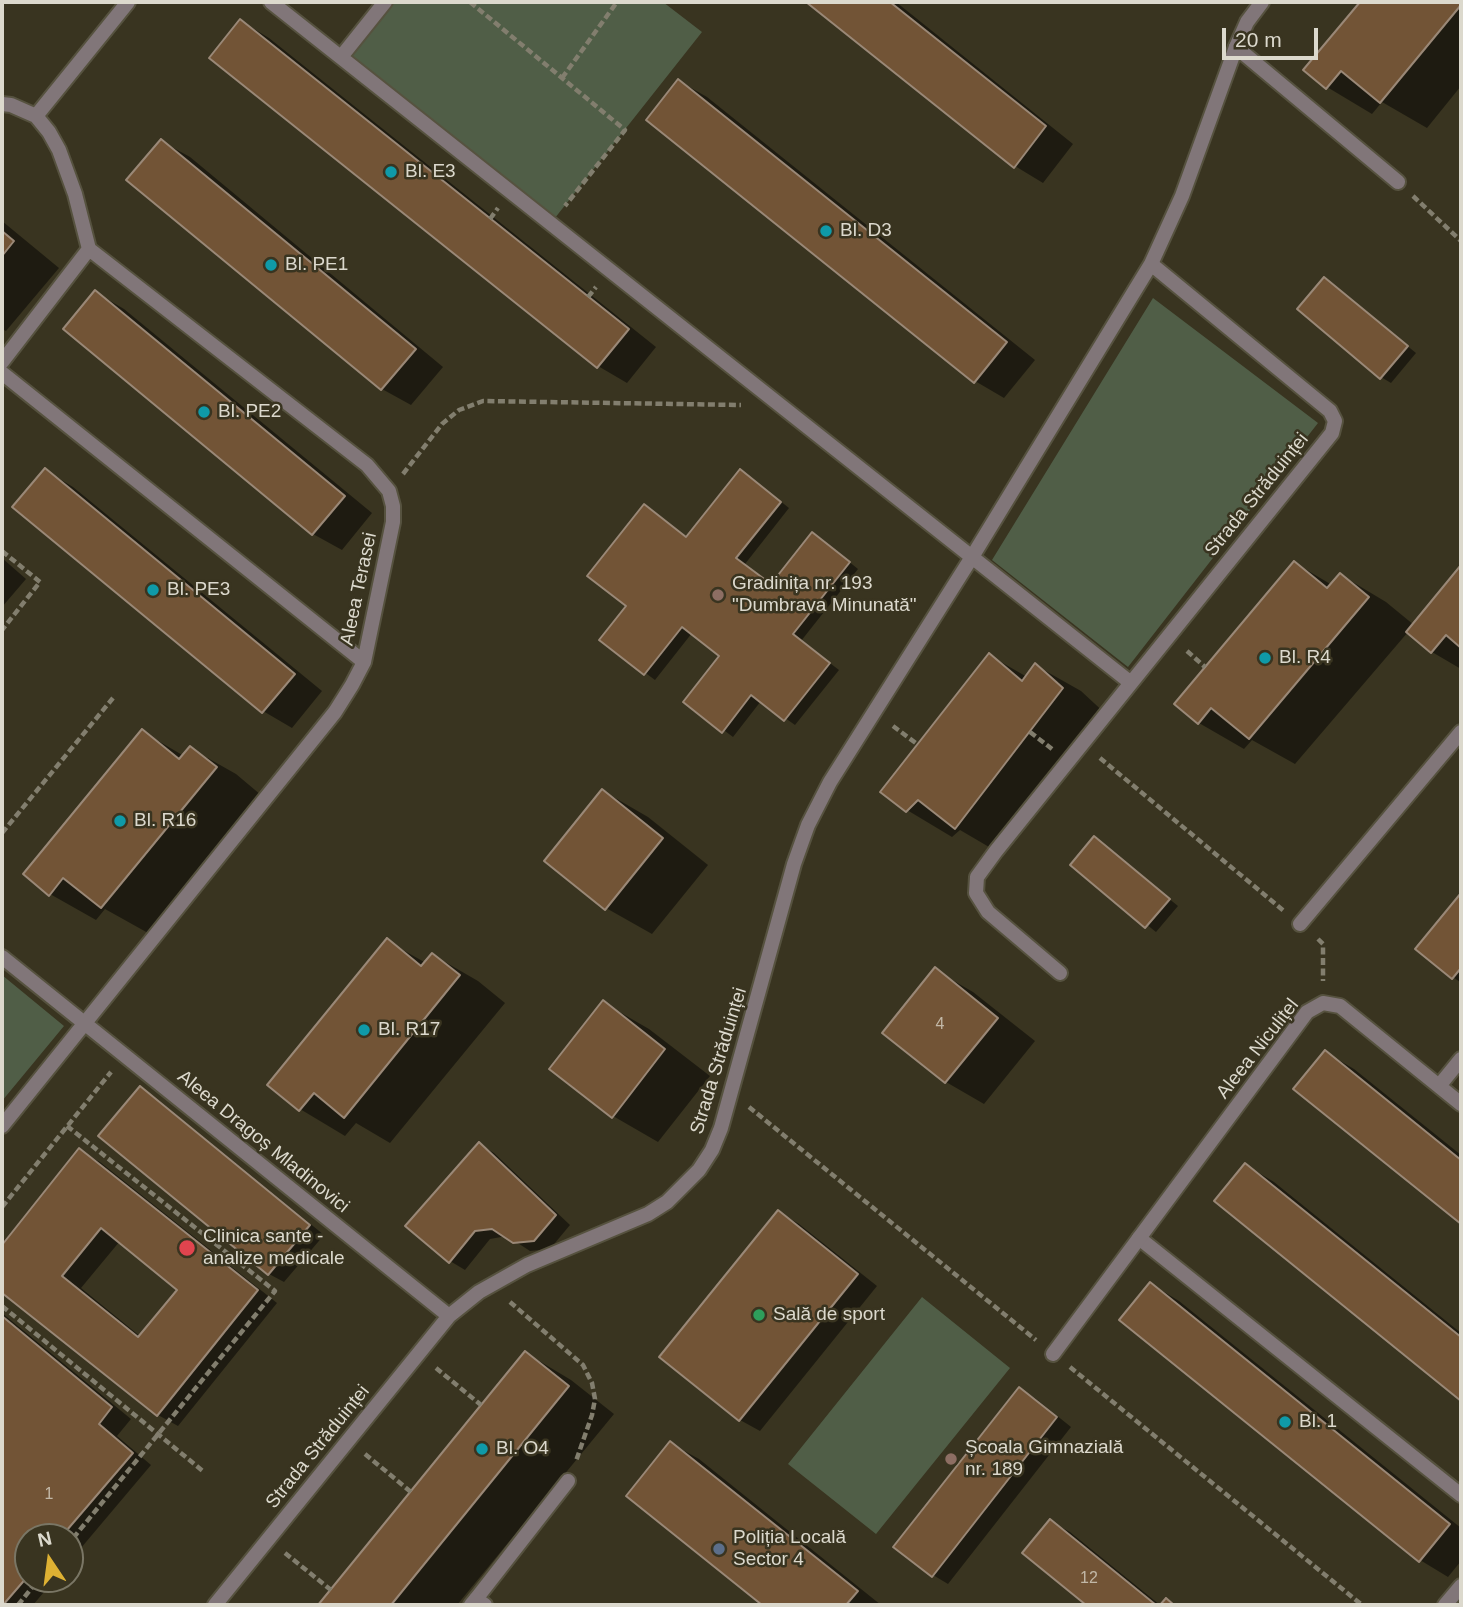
<!DOCTYPE html>
<meta charset="utf-8">
<style>
body{margin:0}
#map{position:relative;width:1463px;height:1607px;overflow:hidden;background:#393420;font-family:Helvetica,sans-serif}
canvas{display:block}
.frame{position:absolute;inset:0;border:4px solid #dcd9cd;pointer-events:none}
.north{position:absolute;left:14px;top:1523px;width:70px;height:70px;box-sizing:border-box;background:#393420;border:2px solid #7a7665;border-radius:50%;rotate:347deg;font-size:19px;font-weight:700;line-height:28px;text-align:center;color:#dcd9cd}
.north::after{content:'';display:block;margin:auto;width:24px;height:32px;background:#deb133;clip-path:polygon(50% 0,100% 100%,50% 72%,0 100%)}
.scale{position:absolute;left:1222px;top:28px;width:96px;height:32px;box-sizing:border-box;border:4px solid #dcd9cd;border-top:0;padding-left:9px;font-size:21px;line-height:24px;white-space:nowrap;color:#dcd9cd;-webkit-text-stroke:5px #393420;paint-order:stroke}
</style>
<div id="map">
<canvas width="1463" height="1607"></canvas>
<div class="frame"></div>
<div class="north">N</div>
<div class="scale">20 m</div>
</div>
<script>
const c = document.querySelector('canvas').getContext('2d');
c.lineJoin = 'round';
function paint(path, color) {
  c.fillStyle = color;
  c.fill(path, 'evenodd');
}
function toPath(rows) {
  const path = new Path2D();
  for (const r of rows) {
    path.moveTo(r[0], r[1]);
    for (let i = 2; i < r.length; i += 2) path.lineTo(r[i], r[i + 1]);
  }
  return path;
}
function stroke(path, color, width, dash) {
  c.strokeStyle = color;
  c.lineWidth = width;
  c.lineCap = dash ? 'butt' : 'round';
  c.setLineDash(dash || []);
  c.stroke(path);
}
function drawText(font, color, halo, rows, align = 'center') {
  c.font = font + ' Helvetica,sans-serif';
  c.lineWidth = 5;
  c.setLineDash([]);
  c.textBaseline = 'middle';
  c.strokeStyle = halo;
  c.fillStyle = color;
  for (const [text, x, y, turn = 0] of rows) {
    c.save();
    c.translate(x, y);
    c.rotate((+turn || 0) * Math.PI / 180);
    c.textAlign = isNaN(turn) ? turn : align;
    if (halo) c.strokeText(text, 0, 0);
    c.fillText(text, 0, 0);
    c.restore();
  }
}
paint(toPath([
 [385,2,663,2,702,32,551,223,341,57],
 [1153,298,1318,423,1128,667,992,560],
 [2,975,64,1026,2,1101],
 [922,1297,1010,1368,876,1534,788,1464]
]), '#505e47');
paint(toPath([
 [809,2,896,2,1073,144,1043,183,1015,166],
 [1362,2,1461,2,1461,86,1427,128,1382,102,1372,114,1327,87,1306,70],
 [241,21,269,38,656,347,627,383,598,366],
 [679,81,707,97,1035,360,1004,398,975,381],
 [161,141,190,157,443,367,411,405,382,389,129,180],
 [2,221,59,268,6,331,2,329],
 [1325,279,1416,353,1391,383,1381,377],
 [95,292,124,309,372,513,342,550,313,534,65,329],
 [45,470,73,487,322,691,292,728,263,711],
 [750,477,789,508,745,564,772,585,822,540,858,569,801,641,839,670,795,725,761,701,733,737,685,701,722,656,692,633,655,680,601,640,628,606,645,507,687,538],
 [2,558,26,579,2,607],
 [1295,563,1332,585,1341,575,1386,602,1414,625,1461,568,1461,669,1432,652,1408,632,1295,764,1252,740,1244,749,1199,723],
 [989,655,1027,677,1035,665,1081,691,1108,716,1001,854,960,830,952,837,907,810],
 [143,732,184,756,190,748,236,774,261,795,148,933,105,909,96,920,50,894],
 [603,791,648,817,708,865,652,934,606,908],
 [1094,838,1178,906,1156,932,1072,865],
 [1461,895,1461,983,1417,949],
 [387,941,426,963,433,955,478,981,505,1003,390,1143,356,1123,345,1136,300,1109],
 [935,970,973,992,1035,1041,984,1104,946,1082,885,1032],
 [604,1003,649,1029,710,1076,658,1142,613,1116],
 [1325,1052,1354,1069,1461,1155,1461,1222,1296,1089],
 [140,1089,155,1097,324,1235,284,1282,269,1274,101,1136],
 [479,1144,494,1153,570,1225,550,1249,530,1251,507,1236,490,1239,465,1270,450,1261],
 [80,1151,100,1162,277,1303,178,1426,158,1415,2,1291,2,1248],
 [120,1241,179,1290,141,1337,81,1288],
 [1246,1165,1274,1182,1461,1333,1461,1398,1217,1201],
 [779,1212,799,1224,877,1286,760,1431,740,1420],
 [1151,1284,1179,1301,1461,1528,1461,1561,1448,1577,1420,1560],
 [2,1313,131,1419,117,1436,151,1465,70,1561,70,1537,28,1537,28,1579,55,1579,33,1605,2,1605],
 [526,1353,571,1380,614,1414,457,1605,321,1605],
 [1020,1389,1035,1398,1071,1427,948,1584,933,1575],
 [670,1443,699,1459,881,1605,765,1605,628,1495],
 [1050,1521,1070,1532,1160,1605,1089,1605,1024,1552]
]), '#0007');
const building = toPath([
 [806,2,890,2,1046,126,1014,168,806,2],
 [1360,2,1461,2,1461,5,1380,103,1341,71,1326,89,1303,70,1360,2],
 [240,19,629,329,597,368,209,58,240,19],
 [678,79,1007,342,974,383,646,120,678,79],
 [161,139,416,349,381,390,126,180,161,139],
 [2,231,14,241,2,256,2,231],
 [1324,277,1408,346,1380,379,1297,309,1324,277],
 [95,290,345,496,312,535,63,329,95,290],
 [45,468,295,674,262,713,12,507,45,468],
 [740,469,781,502,736,558,771,584,812,532,850,562,793,634,830,663,784,721,751,695,722,733,683,702,719,656,682,627,644,675,599,640,626,606,587,576,644,504,686,537,740,469],
 [1294,561,1327,588,1340,573,1369,597,1249,739,1211,708,1198,724,1174,704,1294,561],
 [1461,565,1461,648,1446,635,1431,653,1406,632,1461,565],
 [989,653,1022,681,1035,663,1063,688,955,829,918,800,906,812,880,792,989,653],
 [142,729,179,759,190,746,217,767,101,908,63,878,49,896,23,874,142,729],
 [602,789,663,838,605,910,544,861,602,789],
 [1094,836,1170,899,1145,928,1070,865,1094,836],
 [1461,893,1461,968,1452,979,1415,949,1461,893],
 [387,938,421,966,432,953,460,975,344,1118,314,1093,299,1111,267,1085,387,938],
 [935,967,998,1018,945,1083,882,1033,935,967],
 [603,1000,665,1049,612,1118,549,1069,603,1000],
 [1325,1050,1461,1160,1461,1224,1293,1089,1325,1050],
 [140,1086,310,1225,268,1275,98,1136,140,1086],
 [479,1142,556,1215,534,1241,513,1243,492,1229,475,1231,449,1263,405,1226,479,1142],
 [79,1148,258,1290,157,1416,2,1293,2,1245,79,1148],
 [101,1228,177,1290,138,1337,62,1276,101,1228],
 [1245,1163,1461,1337,1461,1401,1214,1201,1245,1163],
 [778,1210,858,1274,739,1421,659,1357,778,1210],
 [1150,1282,1450,1524,1419,1562,1119,1320,1150,1282],
 [2,1316,112,1407,99,1424,133,1453,61,1537,28,1537,28,1576,3,1605,2,1316],
 [525,1351,569,1386,391,1605,318,1605,525,1351],
 [1019,1387,1057,1417,932,1577,893,1547,1019,1387],
 [670,1441,858,1591,846,1605,762,1605,626,1496,670,1441],
 [1050,1519,1156,1605,1086,1605,1022,1553,1050,1519],
 [1166,1598,1174,1605,1160,1605,1166,1598]
]);
paint(building, '#725436');
stroke(building, '#9a8877', 2);
const service = toPath([
 [1236,47,1398,182],
 [1139,1238,1461,1495],
 [476,1599,568,1481],
 [1445,1605,1461,1586]
]);
const minor = toPath([
 [271,2,1131,683],
 [341,57,385,2],
 [2,104,11,105,36,116,49,132,59,150,75,194,89,249,367,465,389,491,393,506,393,522,364,662,352,685,335,712,2,1126],
 [36,116,128,2],
 [2,362,89,249],
 [2,373,364,662],
 [1300,924,1461,732],
 [2,957,449,1316],
 [1060,973,988,912,976,893,977,877,996,851,1332,433,1335,421,1330,411,1151,264],
 [1439,1086,1461,1059],
 [1053,1354,1307,1012,1323,1003,1340,1006,1461,1104],
 [215,1605,449,1316,479,1292,527,1265,648,1214,667,1202,699,1170,712,1150,721,1128,794,864,808,825,830,782,972,557,1151,264,1182,196,1236,47,1247,22,1262,2],
 [471,1605,476,1599,485,1605]
]);
stroke(service, '#56523f', 18);
stroke(minor, '#56523f', 18);
stroke(toPath([
 [470,2,625,130,565,206],
 [562,78,617,2],
 [1413,196,1461,241],
 [490,219,498,208],
 [588,297,596,287],
 [403,474,442,424,459,410,483,401,741,405],
 [2,551,40,582,2,630],
 [1187,651,1205,667],
 [893,726,917,744],
 [1030,732,1052,749],
 [1100,758,1284,911],
 [2,833,113,698],
 [1318,939,1323,944,1323,981],
 [749,1107,1036,1340],
 [67,1126,275,1291,70,1542],
 [2,1207,111,1072],
 [510,1302,583,1365,592,1383,595,1399,592,1415,576,1461],
 [2,1306,204,1472],
 [1070,1367,1362,1605],
 [436,1368,481,1405],
 [365,1454,411,1492],
 [285,1553,331,1590],
 [18,1605,39,1579]
]), '#827e6e', 4.5, [7, 3.5]);
stroke(service, '#817679', 14);
stroke(minor, '#817679', 14);
for (const [x, y, r, color] of [
 [391,172,7,"#0f9aa8"],
 [826,231,7,"#0f9aa8"],
 [271,265,7,"#0f9aa8"],
 [204,412,7,"#0f9aa8"],
 [153,590,7,"#0f9aa8"],
 [718,595,7,"#8d6e63"],
 [1265,658,7,"#0f9aa8"],
 [120,821,7,"#0f9aa8"],
 [364,1030,7,"#0f9aa8"],
 [187,1248,9,"#e0444e"],
 [759,1315,7,"#2e9e5b"],
 [1285,1422,7,"#0f9aa8"],
 [482,1449,7,"#0f9aa8"],
 [951,1459,7,"#8d6e63"],
 [719,1549,7,"#5c6f8a"]
]) {
  const dot = new Path2D();
  dot.arc(x, y, r, 0, 2 * Math.PI);
  c.fillStyle = color;
  c.fill(dot);
  stroke(dot, '#393420', 2.5);
}
drawText('16px', '#c2b8a7', null, [
 ["4",940,1025],
 ["1",49,1495],
 ["12",1089,1579]
]);
drawText('19px', '#dcd9cd', '#393420', [
 ["Bl. E3",405,172],
 ["Bl. D3",840,231],
 ["Bl. PE1",285,265],
 ["Bl. PE2",218,412],
 ["Gradinița nr. 193",732,584],
 ["\"Dumbrava Minunată\"",732,606],
 ["Bl. PE3",167,590],
 ["Bl. R4",1279,658],
 ["Bl. R16",134,821],
 ["Bl. R17",378,1030],
 ["Clinica sante -",203,1237],
 ["analize medicale",203,1259],
 ["Sală de sport",773,1315],
 ["Bl. 1",1299,1422],
 ["Școala Gimnazială",965,1448],
 ["nr. 189",965,1470],
 ["Bl. O4",496,1449],
 ["Poliția Locală",733,1538],
 ["Sector 4",733,1560]
], 'left');
drawText('19px', '#dcd9cd', '#393420', [
 ["Strada Străduinței",1257,495,-51],
 ["Aleea Terasei",359,589,-78],
 ["Aleea Niculițel",1258,1049,-52],
 ["Strada Străduinței",719,1061,-73],
 ["Aleea Dragoș Mladinovici",263,1142,39],
 ["Strada Străduinței",318,1447,-51]
]);
</script>
